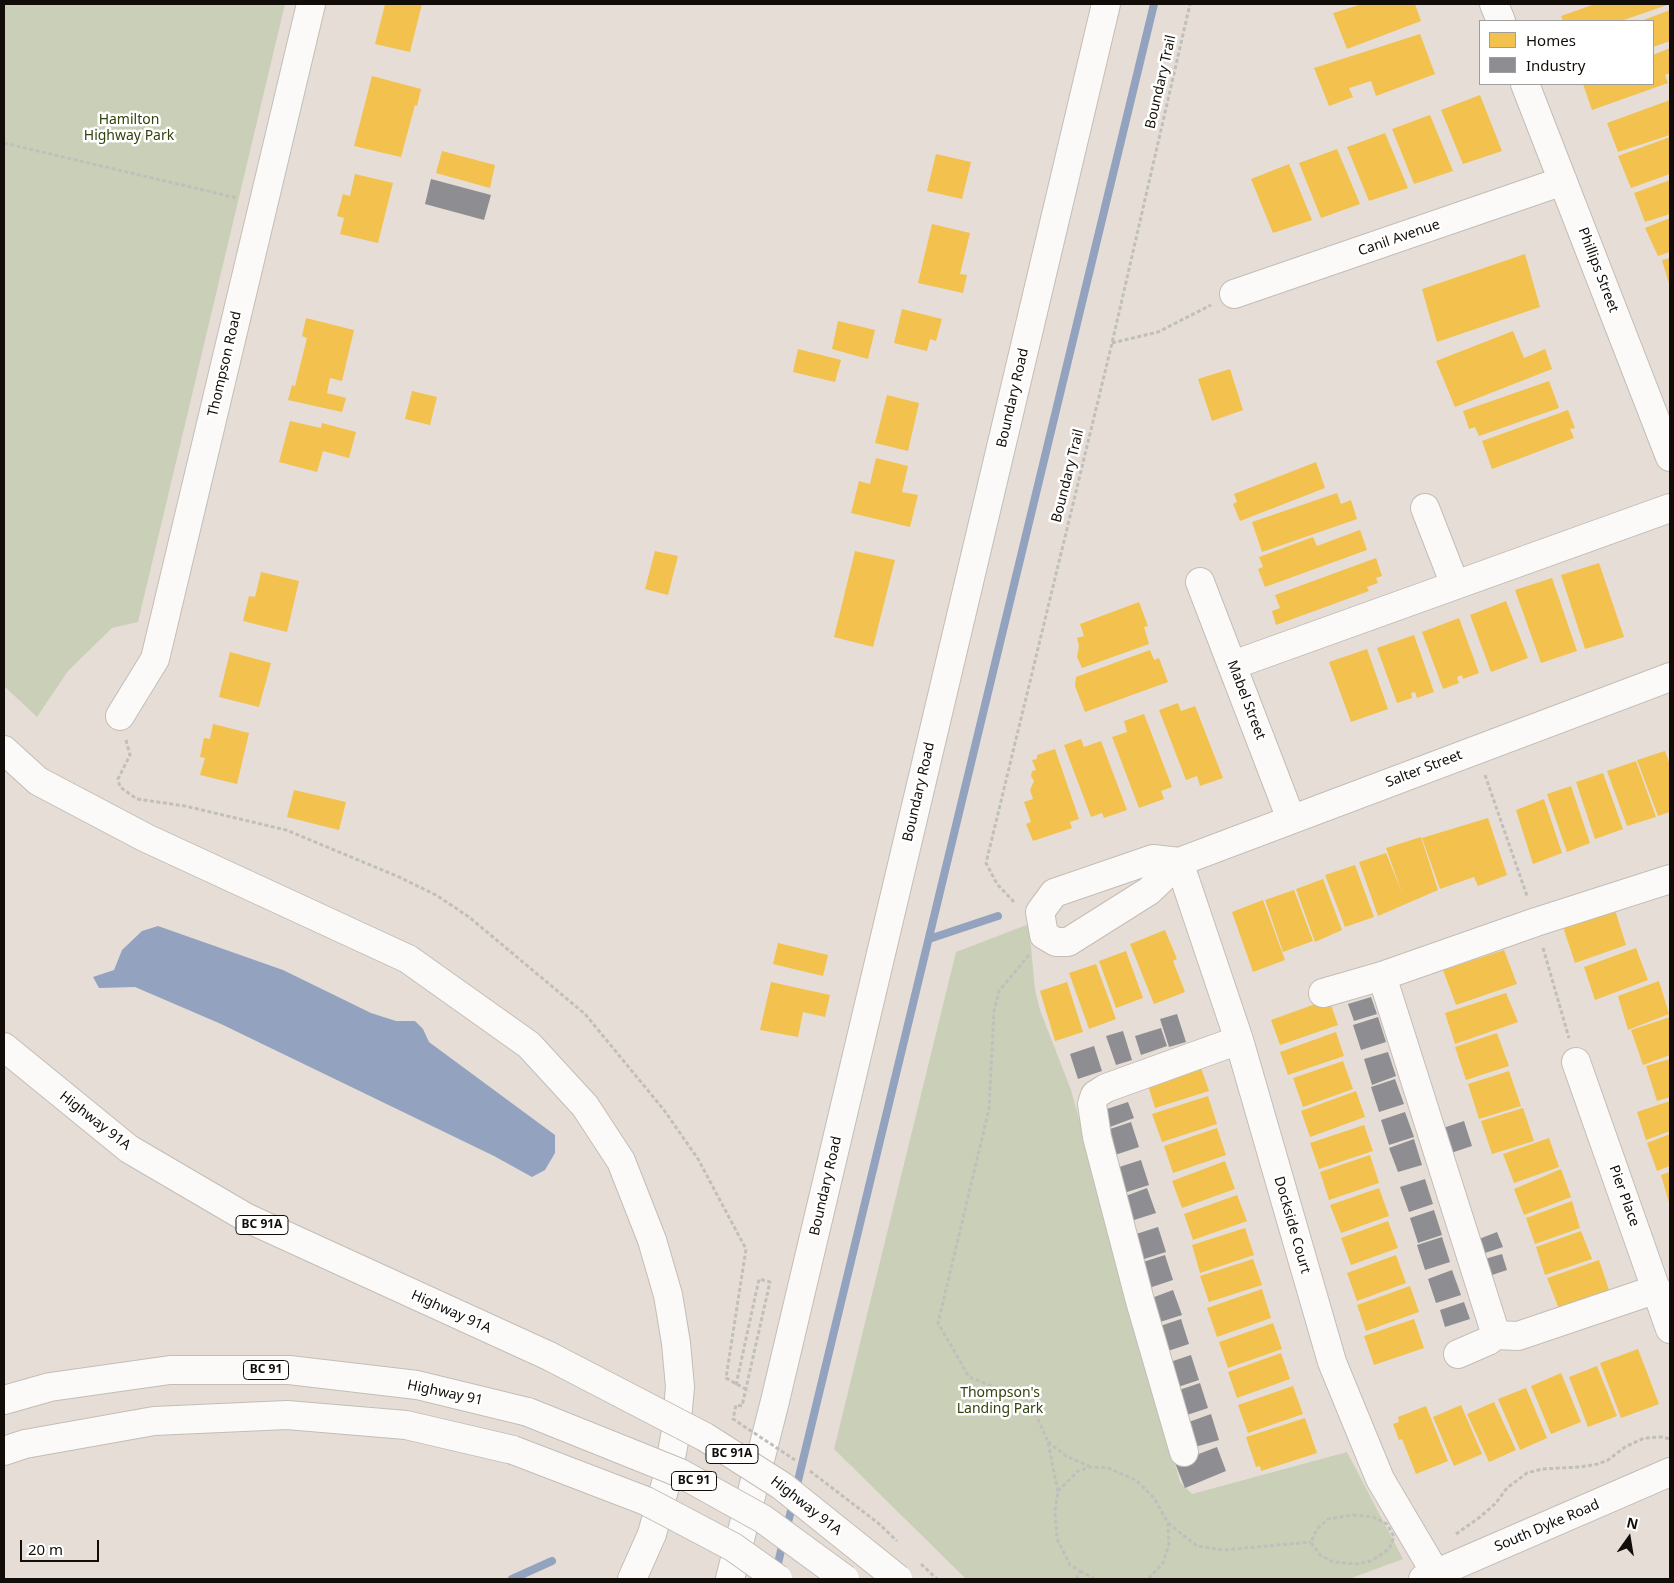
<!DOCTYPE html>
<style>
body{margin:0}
#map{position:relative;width:1674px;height:1583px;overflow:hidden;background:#e6ded6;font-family:"Noto Sans",sans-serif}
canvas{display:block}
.frame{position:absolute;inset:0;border:5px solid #120d08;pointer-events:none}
.legend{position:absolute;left:1479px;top:20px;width:175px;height:65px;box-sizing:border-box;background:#fff;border:1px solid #a09e9c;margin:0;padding:6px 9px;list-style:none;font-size:15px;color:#120d08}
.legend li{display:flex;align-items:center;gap:10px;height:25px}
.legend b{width:25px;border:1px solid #a09e9c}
.north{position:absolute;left:1604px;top:1513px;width:50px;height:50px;-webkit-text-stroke:4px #fff;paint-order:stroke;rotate:13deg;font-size:14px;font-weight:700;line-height:20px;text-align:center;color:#120d08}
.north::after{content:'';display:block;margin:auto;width:18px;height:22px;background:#120d08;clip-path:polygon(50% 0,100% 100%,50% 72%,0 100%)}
.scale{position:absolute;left:20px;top:1540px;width:79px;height:22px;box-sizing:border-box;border:2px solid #120d08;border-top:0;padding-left:6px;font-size:15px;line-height:18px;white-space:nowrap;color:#120d08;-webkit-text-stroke:4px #fff;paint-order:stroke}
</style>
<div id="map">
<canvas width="1674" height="1583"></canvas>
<div class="frame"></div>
<ul class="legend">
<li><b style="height:14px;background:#f2c14e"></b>Homes</li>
<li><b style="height:14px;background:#8d8d92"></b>Industry</li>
</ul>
<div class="north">N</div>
<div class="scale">20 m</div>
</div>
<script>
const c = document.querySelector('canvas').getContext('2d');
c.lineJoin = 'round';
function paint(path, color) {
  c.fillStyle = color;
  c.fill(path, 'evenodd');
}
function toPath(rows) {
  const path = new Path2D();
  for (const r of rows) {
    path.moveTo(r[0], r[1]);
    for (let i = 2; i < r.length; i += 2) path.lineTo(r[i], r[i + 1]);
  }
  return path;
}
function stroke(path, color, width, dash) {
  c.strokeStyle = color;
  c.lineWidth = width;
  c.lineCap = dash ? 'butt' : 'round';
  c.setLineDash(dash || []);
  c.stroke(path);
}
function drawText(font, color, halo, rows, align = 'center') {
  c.font = font + ' "Noto Sans",sans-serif';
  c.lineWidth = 5;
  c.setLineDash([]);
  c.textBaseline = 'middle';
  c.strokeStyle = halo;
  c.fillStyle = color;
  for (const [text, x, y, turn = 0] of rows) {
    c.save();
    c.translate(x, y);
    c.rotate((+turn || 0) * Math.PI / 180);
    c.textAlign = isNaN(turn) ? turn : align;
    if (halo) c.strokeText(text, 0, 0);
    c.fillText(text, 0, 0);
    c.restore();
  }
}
paint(toPath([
 [4,4,285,4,138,622,112,628,68,671,37,717,4,686],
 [1029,924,1035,990,1040,1010,1071,1090,1180,1482,1192,1494,1347,1452,1403,1559,1349,1579,966,1579,834,1449,956,952]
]), '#cad0b8');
paint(toPath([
 [158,926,283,970,371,1013,396,1021,415,1021,423,1029,429,1042,555,1135,555,1153,545,1170,532,1177,494,1156,221,1024,135,987,99,988,93,977,114,970,122,950,142,931]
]), '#93a3bf');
paint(toPath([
 [385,4,422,4,410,52,375,44],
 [1362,4,1415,4,1421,21,1347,49,1333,13],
 [1595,4,1670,4,1621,21,1563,21,1561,16],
 [1670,10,1670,41,1653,47,1653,21,1641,21],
 [1420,34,1435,74,1376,96,1371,81,1349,88,1353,97,1329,106,1314,68],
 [1670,48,1670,73,1665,75,1668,83,1592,110,1583,84,1653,84,1653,55],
 [372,76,421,89,417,106,415,105,401,157,354,146],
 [1480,95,1502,151,1463,164,1441,110],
 [1670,100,1670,135,1618,152,1607,123],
 [1430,115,1453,171,1414,184,1392,129],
 [1385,133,1408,188,1369,201,1347,147],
 [1670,137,1670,174,1631,188,1618,156],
 [1337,149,1360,204,1321,218,1299,163],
 [442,151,495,165,490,188,436,173],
 [936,154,971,162,962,199,927,191],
 [1289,164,1312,220,1273,233,1251,179],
 [355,174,393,183,378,243,340,234,344,218,337,216,343,194,350,196],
 [1670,180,1670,214,1645,222,1634,193],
 [1670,218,1670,252,1658,256,1645,228],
 [932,224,970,233,960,274,967,275,963,293,918,283],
 [1525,254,1540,307,1437,342,1422,289],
 [1670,258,1670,287,1662,260],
 [902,309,942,319,936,341,930,339,927,351,894,343],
 [306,318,354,330,342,381,330,378,327,393,346,398,342,412,288,400,292,385,295,386,307,338,302,336],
 [838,321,875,330,868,359,832,349],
 [1513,331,1524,358,1545,349,1552,369,1455,407,1436,361],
 [798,349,841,360,835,382,793,372],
 [1230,369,1243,410,1212,421,1198,379],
 [1549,381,1559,408,1479,436,1475,427,1469,429,1463,411],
 [412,391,437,397,430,425,405,419],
 [887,395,919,403,908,451,875,443],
 [1568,410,1575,428,1570,429,1574,438,1492,469,1482,441],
 [290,421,321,428,322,423,356,432,349,458,323,451,317,472,279,462],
 [876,458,908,466,902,492,918,495,910,527,851,513,859,481,870,484],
 [1316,462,1325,488,1240,521,1233,504,1237,502,1234,494],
 [1337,493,1341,504,1351,500,1357,519,1262,552,1252,522],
 [1360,530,1367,550,1265,587,1258,569,1263,567,1259,557,1313,537,1317,546],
 [655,551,678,556,668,595,645,589],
 [855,551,895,560,873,647,834,637],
 [1376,558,1382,576,1376,578,1378,583,1367,587,1369,591,1276,625,1272,611,1280,608,1275,595],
 [1599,563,1624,637,1585,649,1561,575],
 [261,572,299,581,287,632,243,621,249,596,255,597],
 [1552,578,1577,651,1541,663,1515,590],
 [1506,601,1528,658,1491,672,1470,615],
 [1139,602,1148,626,1144,627,1149,644,1082,668,1077,657,1079,646,1077,638,1084,636,1080,624],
 [1459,618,1479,673,1463,679,1462,675,1457,677,1459,683,1443,689,1422,632],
 [1414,635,1434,692,1417,698,1415,692,1411,693,1412,698,1397,703,1377,648],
 [1367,649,1388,709,1351,722,1329,662],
 [1150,650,1154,660,1159,658,1168,682,1085,712,1075,686,1076,677],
 [230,652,271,663,259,707,219,697],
 [1178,703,1181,711,1195,706,1223,778,1200,786,1197,776,1186,780,1159,710],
 [1144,714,1172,787,1161,791,1164,799,1139,808,1112,737,1127,732,1124,721],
 [213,724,249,733,237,784,200,775,205,758,200,757,204,738,210,739],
 [1081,739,1084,747,1101,741,1127,810,1104,818,1102,813,1091,817,1064,745],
 [1055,749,1079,819,1070,822,1072,828,1033,841,1026,824,1031,822,1024,802,1033,799,1030,790,1034,781,1031,776,1032,771,1036,770,1032,760,1037,759,1037,755],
 [1665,751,1670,765,1670,812,1658,816,1637,760],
 [1636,761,1656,817,1627,826,1607,771],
 [1603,773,1623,829,1595,839,1576,782],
 [1571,786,1590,843,1567,852,1547,794],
 [294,790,346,802,339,830,287,817],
 [1544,799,1562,853,1533,864,1516,810],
 [1488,818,1507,875,1478,886,1474,877,1440,889,1422,838],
 [1421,837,1438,890,1378,916,1359,862,1386,853,1402,893,1386,848],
 [1355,865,1374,917,1345,927,1325,875],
 [1323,879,1342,930,1315,942,1296,889],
 [1294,890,1313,941,1283,952,1265,900],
 [1263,900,1285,960,1253,972,1232,912],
 [1615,910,1626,945,1575,963,1563,927],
 [1165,930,1177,959,1173,961,1185,992,1154,1004,1130,944],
 [778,943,828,955,823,976,773,964],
 [1636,948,1648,980,1595,1000,1584,967],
 [1504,950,1517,984,1456,1005,1443,970],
 [1126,951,1143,998,1116,1008,1099,961],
 [1096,964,1116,1019,1089,1029,1069,973],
 [1659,981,1669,1014,1628,1030,1618,996],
 [771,982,830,995,825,1017,803,1012,798,1037,760,1030],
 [1067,982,1083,1032,1055,1041,1040,991],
 [1506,993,1518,1022,1455,1044,1445,1013],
 [1329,999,1338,1025,1280,1045,1271,1020],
 [1670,1017,1670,1055,1643,1065,1631,1030],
 [1336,1032,1344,1056,1288,1075,1280,1052],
 [1497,1033,1509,1066,1466,1080,1455,1047],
 [1670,1059,1670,1097,1657,1101,1646,1066],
 [1343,1061,1353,1089,1303,1107,1293,1078],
 [1200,1065,1209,1091,1155,1108,1147,1082],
 [1509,1071,1521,1106,1479,1119,1468,1084],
 [1356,1091,1365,1117,1310,1137,1301,1111],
 [1208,1096,1217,1124,1162,1142,1152,1114],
 [1670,1101,1670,1131,1646,1140,1637,1112],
 [1523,1108,1534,1141,1492,1154,1481,1121],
 [1364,1125,1373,1151,1319,1169,1310,1143],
 [1217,1128,1226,1155,1173,1173,1164,1146],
 [1670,1134,1670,1166,1657,1171,1647,1143],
 [1549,1138,1559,1167,1514,1183,1503,1154],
 [1370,1155,1379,1183,1329,1200,1320,1172],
 [1225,1161,1235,1189,1182,1208,1172,1181],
 [1561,1169,1571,1197,1524,1215,1514,1189],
 [1670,1172,1670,1206,1661,1175],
 [1379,1188,1389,1216,1341,1233,1330,1205],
 [1237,1195,1247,1221,1193,1240,1184,1214],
 [1572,1201,1580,1228,1535,1244,1526,1218],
 [1388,1221,1398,1248,1351,1265,1341,1238],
 [1245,1228,1254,1255,1200,1273,1192,1245],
 [1581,1231,1592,1259,1545,1275,1536,1247],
 [1396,1255,1406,1283,1357,1301,1347,1273],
 [1253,1259,1262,1285,1209,1302,1200,1276],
 [1599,1260,1609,1290,1559,1309,1547,1278],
 [1410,1286,1419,1312,1366,1331,1357,1305],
 [1262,1289,1271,1318,1217,1337,1207,1308],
 [1414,1319,1424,1348,1374,1365,1364,1336],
 [1273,1323,1282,1349,1228,1368,1219,1342],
 [1638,1349,1659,1404,1621,1418,1600,1363],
 [1281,1353,1290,1379,1237,1398,1228,1372],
 [1597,1366,1617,1416,1588,1427,1569,1377],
 [1561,1373,1581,1422,1551,1434,1531,1386],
 [1293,1386,1303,1414,1248,1433,1238,1405],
 [1526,1388,1547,1438,1520,1450,1498,1399],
 [1494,1402,1516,1450,1489,1462,1467,1414],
 [1461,1405,1482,1454,1454,1466,1433,1417],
 [1426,1406,1448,1461,1416,1474,1402,1439,1399,1440,1393,1424,1399,1422,1398,1417],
 [1305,1418,1317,1453,1261,1471,1260,1466,1256,1467,1246,1437]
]), '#f2c14e');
paint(toPath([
 [431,179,491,195,484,220,425,204],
 [1371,997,1377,1014,1354,1021,1348,1004],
 [1177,1014,1186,1042,1169,1047,1160,1019],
 [1378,1017,1386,1042,1361,1050,1353,1025],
 [1161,1028,1167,1046,1141,1055,1135,1036],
 [1123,1031,1132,1060,1116,1065,1106,1036],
 [1094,1046,1102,1071,1078,1079,1070,1054],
 [1388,1052,1396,1076,1372,1085,1364,1059],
 [1395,1079,1404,1104,1379,1112,1371,1087],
 [1128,1102,1134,1118,1110,1127,1104,1110],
 [1405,1112,1414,1137,1389,1145,1381,1120],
 [1464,1121,1472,1146,1448,1154,1440,1129],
 [1131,1122,1139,1147,1115,1155,1107,1130],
 [1414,1139,1422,1165,1398,1172,1389,1148],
 [1141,1160,1149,1185,1124,1193,1116,1168],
 [1425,1179,1433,1204,1409,1212,1400,1187],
 [1147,1188,1156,1213,1131,1221,1123,1197],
 [1434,1210,1442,1235,1418,1243,1410,1218],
 [1158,1227,1166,1252,1141,1260,1133,1235],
 [1497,1232,1503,1247,1479,1255,1474,1241],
 [1442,1237,1450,1262,1425,1270,1417,1245],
 [1502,1254,1507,1270,1483,1278,1478,1261],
 [1165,1255,1173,1280,1149,1288,1140,1263],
 [1452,1270,1461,1295,1436,1303,1428,1279],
 [1173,1290,1182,1315,1157,1323,1149,1299],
 [1464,1302,1470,1319,1445,1327,1440,1310],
 [1181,1319,1189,1344,1165,1352,1157,1327],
 [1191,1355,1199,1380,1175,1388,1167,1363],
 [1200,1383,1208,1408,1184,1416,1176,1391],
 [1211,1414,1219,1440,1195,1447,1186,1423],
 [1217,1447,1226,1471,1185,1488,1175,1463]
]), '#8d8d92');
stroke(toPath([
 [929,939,998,916],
 [796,1489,1154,4],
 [786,1530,793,1503],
 [776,1572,783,1542],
 [512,1579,552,1561]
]), '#93a3bf', 8);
const minor = toPath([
 [1494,4,1501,21],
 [1525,84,1670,457],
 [1234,294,1563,181],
 [1425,508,1455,585],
 [1200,582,1291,819],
 [1233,665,1670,508],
 [120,716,155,659,311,4],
 [1179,862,1153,859,1054,893,1040,912,1044,935,1056,942,1068,942,1149,891,1179,862,1670,677],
 [1179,862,1239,1040,1332,1362,1380,1479,1436,1574],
 [1323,993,1382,976],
 [1576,1062,1670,1329],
 [1657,1289,1518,1336,1496,1335,1382,976,1536,922,1670,879],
 [1458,1354,1488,1341,1496,1335],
 [1184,1452,1140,1301,1097,1137,1092,1104,1095,1095,1106,1088,1239,1040],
 [730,1579,775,1401,1106,4],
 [1423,1579,1670,1472]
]);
const highway = toPath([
 [4,750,38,781,146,838,408,959,529,1045,585,1106,621,1161,652,1240,668,1295,676,1343,680,1387,676,1431,667,1479,652,1534,632,1579],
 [4,1047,129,1149,247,1218,549,1356],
 [4,1400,50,1387,170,1370,289,1370,417,1385,528,1412],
 [4,1451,25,1444,154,1421,287,1415,406,1425,513,1450]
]);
stroke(minor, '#c3bdb6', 30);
stroke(highway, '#c3bdb6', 30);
stroke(toPath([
 [4,143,237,198],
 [1112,343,1158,332,1211,305],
 [126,740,130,755,118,779,120,787,137,799,185,806,286,830,399,877,436,895,469,917,585,1014,664,1110,698,1159,746,1249,726,1378,749,1391],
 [1485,775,1527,896],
 [1014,902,997,884,986,863,1112,343,1190,4],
 [1543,948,1569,1038],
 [1029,955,999,991,994,1011,989,1109,938,1323,969,1377,1030,1401,1048,1442,1058,1492,1055,1511,1057,1539,1070,1565,1080,1571,1076,1579],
 [1048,1442,1066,1456,1089,1466],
 [1058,1491,1078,1471,1090,1467,1108,1468,1136,1480,1154,1498,1168,1523,1169,1544,1163,1563,1148,1579],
 [1353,1515,1373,1517,1387,1524,1394,1537,1389,1549,1371,1561,1357,1564,1333,1562,1320,1555,1311,1542,1317,1529,1328,1519,1353,1515],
 [1168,1523,1197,1546,1224,1550,1311,1542],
 [1456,1534,1480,1517,1495,1504,1507,1488,1527,1473,1542,1469,1580,1467,1598,1464,1608,1460,1625,1447,1644,1438,1662,1437,1670,1439],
 [1080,1571,1095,1579]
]), '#c1bfbc', 3, [4, 2.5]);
stroke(minor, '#fbfaf9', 28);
stroke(highway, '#fbfaf9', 28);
const highwayBridge = toPath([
 [549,1356,705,1437,782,1486,898,1579],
 [528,1412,680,1473,763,1519,845,1579],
 [513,1450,646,1501,733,1547,778,1579]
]);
stroke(highwayBridge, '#c3bdb6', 30, []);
stroke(toPath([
 [736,1385,759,1279,770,1282,742,1406,736,1405,733,1419,795,1460],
 [810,1471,878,1523,897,1541],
 [921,1564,937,1579]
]), '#c1bfbc', 3, [4, 2.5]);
stroke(highwayBridge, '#fbfaf9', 28);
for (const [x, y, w] of [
 [262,1225,52],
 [266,1370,45],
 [732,1454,52],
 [694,1481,45]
]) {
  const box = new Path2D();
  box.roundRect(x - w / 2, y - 9.5, w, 19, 4);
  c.fillStyle = '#fff';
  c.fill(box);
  stroke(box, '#120d08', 1);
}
drawText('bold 12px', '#120d08', null, [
 ["BC 91A",262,1225],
 ["BC 91",266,1370],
 ["BC 91A",732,1454],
 ["BC 91",694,1481]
]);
drawText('14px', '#120d08', '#fff', [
 ["Boundary Trail",1161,82,-77],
 ["Canil Avenue",1399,238,-19],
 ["Phillips Street",1598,270,69],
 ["Thompson Road",225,364,-77],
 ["Boundary Road",1013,398,-77],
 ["Boundary Trail",1068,476,-76],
 ["Mabel Street",1246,700,69],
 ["Salter Street",1424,769,-21],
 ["Boundary Road",919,792,-77],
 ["Highway 91A",95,1121,38],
 ["Boundary Road",826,1186,-77],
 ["Pier Place",1624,1196,70],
 ["Dockside Court",1292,1225,74],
 ["Highway 91A",451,1312,24],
 ["Highway 91",445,1393,12],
 ["Highway 91A",806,1506,38],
 ["South Dyke Road",1547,1526,-23]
]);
drawText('14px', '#2f430c', '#fff', [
 ["Hamilton",129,120],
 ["Highway Park",129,136],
 ["Thompson's",1000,1393],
 ["Landing Park",1000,1409]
]);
</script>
